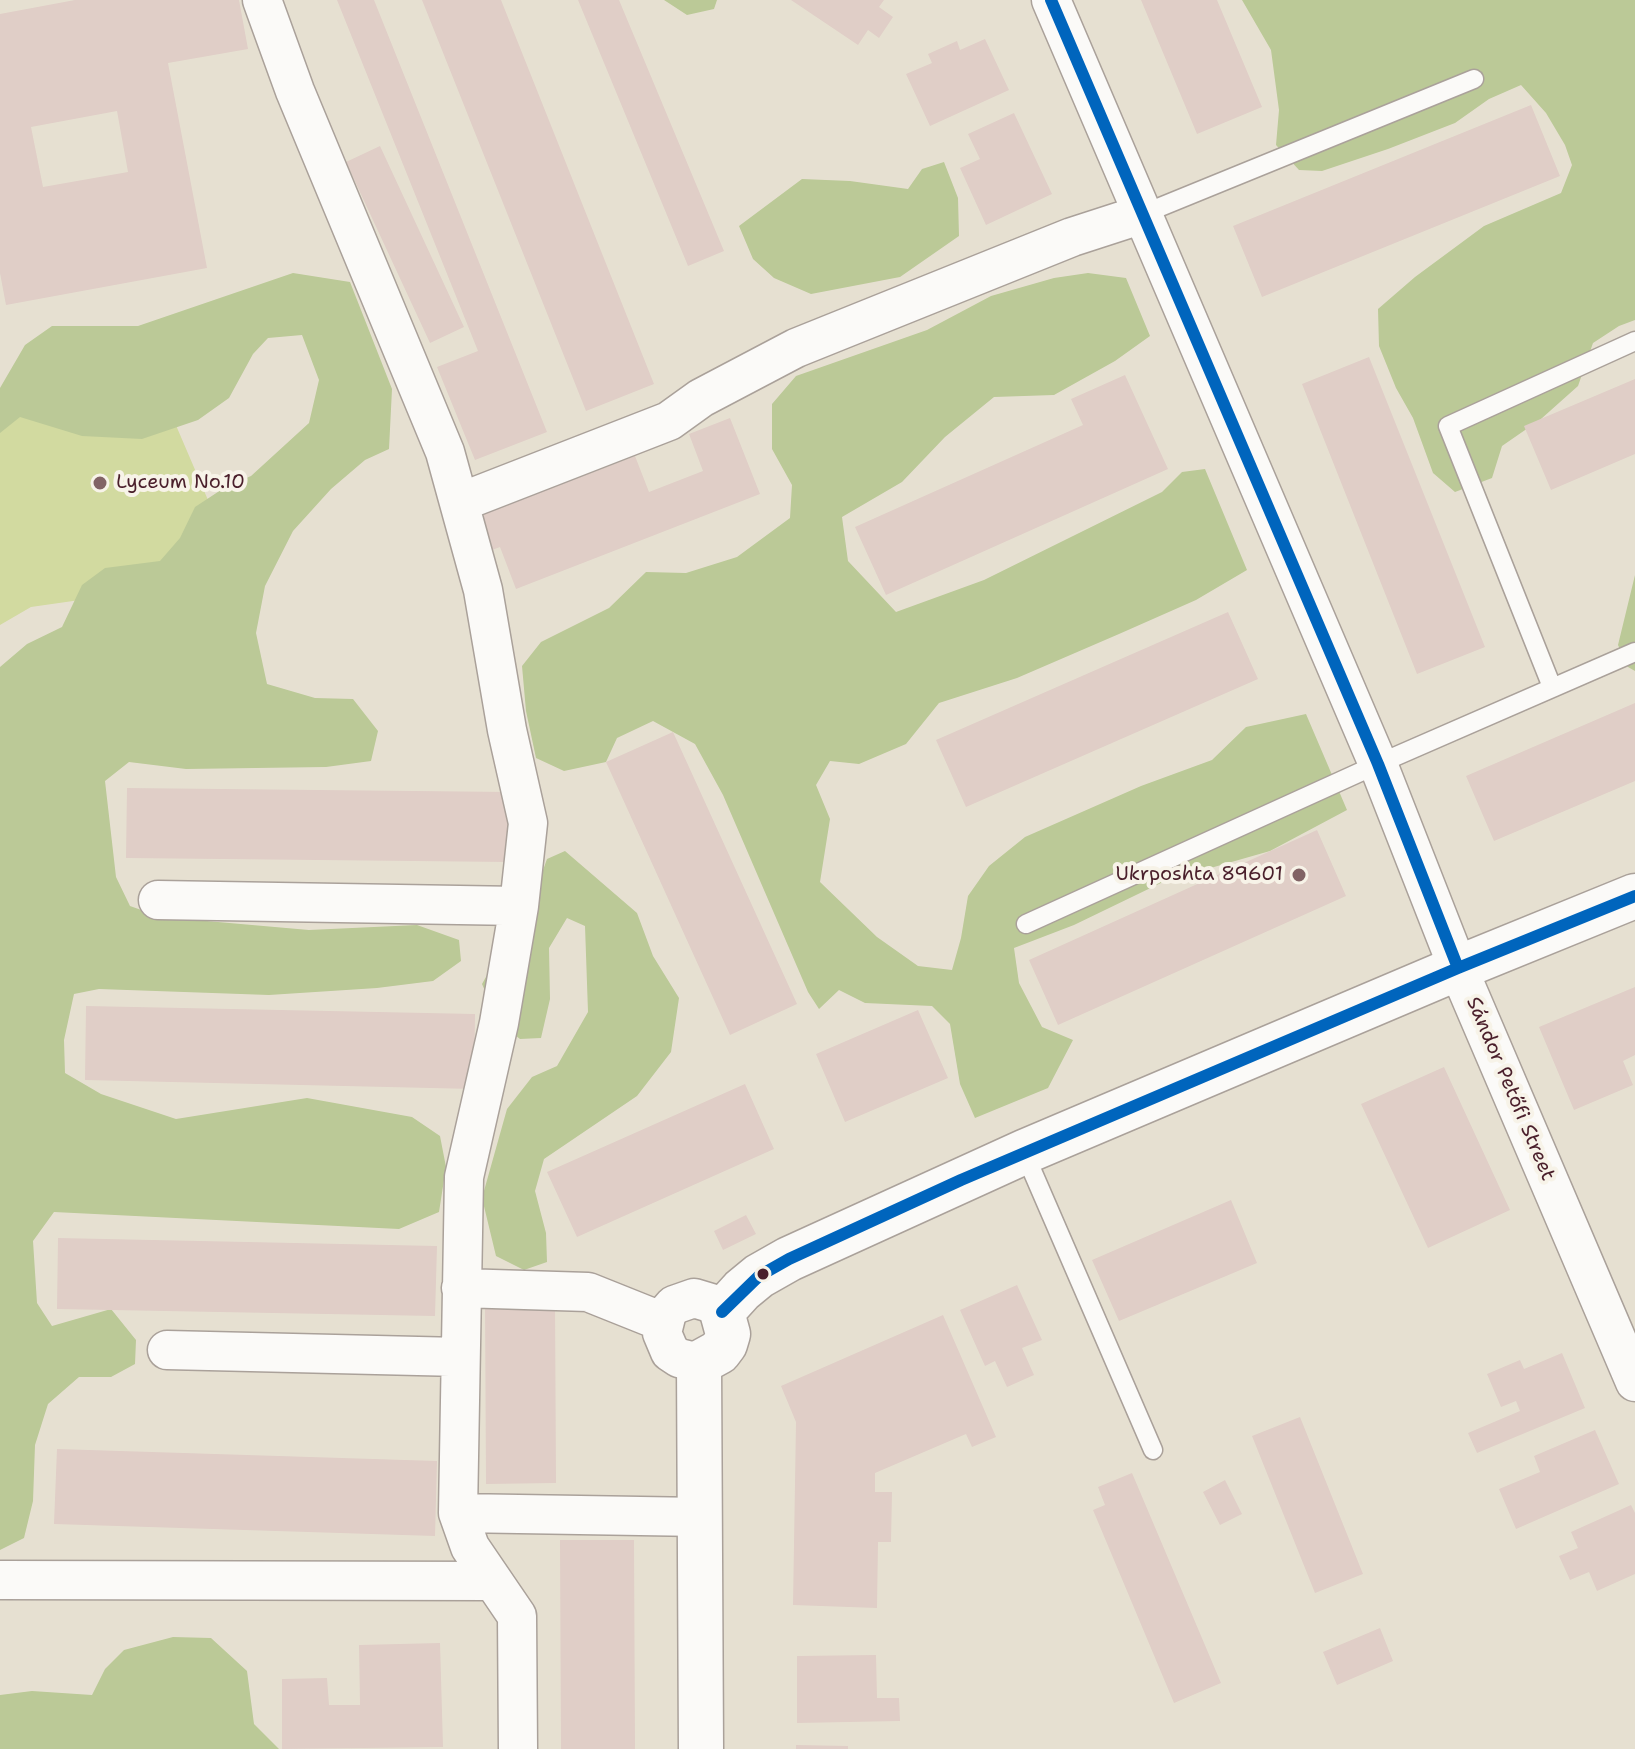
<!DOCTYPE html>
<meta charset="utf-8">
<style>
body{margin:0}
canvas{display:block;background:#e6e0d1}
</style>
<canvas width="1635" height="1749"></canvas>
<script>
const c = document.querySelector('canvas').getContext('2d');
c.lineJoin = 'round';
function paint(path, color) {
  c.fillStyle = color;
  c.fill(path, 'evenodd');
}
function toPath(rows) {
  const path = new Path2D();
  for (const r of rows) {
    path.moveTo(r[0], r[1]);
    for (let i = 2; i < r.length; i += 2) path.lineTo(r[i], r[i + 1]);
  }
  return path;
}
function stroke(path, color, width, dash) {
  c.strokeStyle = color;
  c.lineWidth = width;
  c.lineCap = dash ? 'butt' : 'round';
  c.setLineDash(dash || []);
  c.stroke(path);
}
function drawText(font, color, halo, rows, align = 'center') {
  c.font = font + ' "Shantell Sans",sans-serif';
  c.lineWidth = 8;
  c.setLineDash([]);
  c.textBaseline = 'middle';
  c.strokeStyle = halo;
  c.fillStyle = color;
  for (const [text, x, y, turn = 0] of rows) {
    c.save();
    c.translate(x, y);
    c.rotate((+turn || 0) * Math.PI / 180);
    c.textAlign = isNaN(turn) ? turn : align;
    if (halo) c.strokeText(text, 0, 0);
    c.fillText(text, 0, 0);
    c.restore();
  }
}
paint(toPath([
 [160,388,241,577,31,607,0,625,0,400]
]), '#d2daa0');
paint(toPath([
 [664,0,717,0,714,9,687,15],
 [1242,0,1635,0,1635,320,1619,326,1593,343,1578,386,1541,419,1502,446,1492,478,1455,492,1433,473,1413,418,1396,388,1379,346,1378,309,1415,277,1484,226,1561,193,1572,165,1565,145,1546,113,1521,85,1489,99,1455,123,1388,149,1322,171,1299,170,1276,145,1279,110,1271,50],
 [944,162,958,198,959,236,900,277,811,294,774,278,753,259,739,226,802,179,850,181,908,189,922,169],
 [293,273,350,282,392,389,389,449,365,460,331,489,293,531,265,586,256,633,267,684,315,698,353,699,378,731,371,761,326,767,186,769,129,762,105,781,116,877,130,906,161,917,309,930,417,925,459,940,461,961,433,981,377,988,269,995,99,989,74,994,64,1040,65,1073,101,1094,176,1119,307,1098,412,1117,440,1136,446,1167,439,1212,399,1229,54,1212,33,1241,37,1303,52,1326,111,1309,136,1340,135,1364,111,1377,79,1377,48,1404,35,1445,33,1501,24,1538,0,1550,0,667,27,644,62,627,82,585,105,568,160,561,180,538,195,507,227,486,251,476,309,423,319,380,302,335,268,338,253,354,229,398,198,420,142,439,82,436,20,417,0,433,0,388,25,345,52,326,138,326],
 [1088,273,1126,278,1150,336,1115,361,1054,395,994,397,945,437,902,482,842,517,848,561,896,612,984,580,1162,492,1182,472,1205,469,1247,570,1196,600,1119,634,1017,678,939,703,906,744,859,764,830,761,816,785,830,819,820,882,877,937,918,966,952,970,961,938,968,896,989,866,1025,837,1141,786,1212,760,1246,727,1306,714,1347,810,1270,851,1165,881,1074,925,1014,948,1019,983,1042,1027,1073,1040,1048,1088,975,1118,960,1084,950,1024,932,1006,865,1003,839,990,819,1009,808,992,723,795,695,744,653,721,617,738,606,762,564,771,536,758,526,711,522,666,541,642,609,608,646,572,686,573,737,557,790,518,792,485,772,449,772,404,796,376,927,330,991,296,1054,278],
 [1635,575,1635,671,1628,667,1618,645],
 [565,851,637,913,653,956,679,998,671,1052,637,1096,544,1159,535,1191,546,1233,547,1262,524,1270,496,1256,482,1198,507,1109,532,1077,557,1066,588,1012,585,926,567,918,549,948,550,999,541,1038,520,1039,499,1023,482,984,538,884,547,859],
 [173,1637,211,1638,247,1671,254,1724,279,1749,0,1749,0,1695,32,1691,92,1695,105,1669,124,1650]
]), '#bbc997');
paint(toPath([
 [75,0,239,0,248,49,168,63,207,268,6,305,0,273,0,14],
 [117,111,128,172,43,187,31,127],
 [337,0,374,0,547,432,475,460,437,367,478,351],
 [422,0,501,0,654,384,586,411],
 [578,0,619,0,724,251,688,266],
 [791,0,884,0,879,7,893,17,879,38,868,30,858,45],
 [1141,0,1217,0,1262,107,1197,134],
 [985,39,1009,90,930,126,906,74,932,63,928,54,957,41,960,50],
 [1531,105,1560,176,1262,297,1233,226],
 [1014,113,1052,194,986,225,960,168,980,159,968,134],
 [380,146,464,327,430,343,346,162],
 [1369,357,1485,647,1417,674,1302,384],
 [1125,375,1168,469,886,595,855,527,1083,425,1071,399],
 [1635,379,1635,454,1551,490,1524,426],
 [730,418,760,494,516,589,500,547,484,553,470,519,635,456,649,492,703,471,689,434],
 [1228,612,1258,679,966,807,936,740],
 [1635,703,1635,781,1494,841,1466,776],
 [673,732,797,1004,730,1035,606,762],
 [127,788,510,792,509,862,126,858],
 [1317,830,1346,896,1058,1025,1029,960],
 [1635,987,1635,1055,1623,1061,1633,1085,1574,1110,1539,1027],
 [86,1006,475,1014,474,1089,85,1080],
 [918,1010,948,1078,845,1122,816,1054],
 [1444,1067,1510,1210,1428,1248,1361,1104],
 [745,1084,774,1149,577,1237,547,1172],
 [1231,1200,1257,1263,1119,1321,1092,1260],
 [746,1215,756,1234,723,1250,714,1231],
 [58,1238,437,1246,435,1316,57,1309],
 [1017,1285,1042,1340,1022,1348,1034,1375,1007,1387,995,1361,985,1366,960,1310],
 [485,1301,555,1301,556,1483,486,1484],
 [943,1315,996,1437,972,1447,966,1434,875,1473,875,1492,892,1492,891,1542,878,1542,877,1608,793,1605,796,1422,781,1386],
 [1562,1353,1585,1408,1477,1453,1468,1433,1520,1411,1516,1401,1501,1407,1487,1374,1520,1360,1524,1369],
 [1300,1417,1363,1574,1315,1593,1252,1436],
 [1595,1430,1619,1484,1516,1529,1499,1489,1540,1472,1534,1456],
 [57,1449,437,1461,435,1536,54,1524],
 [1132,1473,1221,1683,1174,1703,1093,1510,1105,1505,1098,1487],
 [1225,1480,1242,1514,1220,1525,1203,1492],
 [1631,1505,1635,1513,1635,1574,1597,1591,1589,1572,1570,1580,1559,1556,1578,1548,1571,1532],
 [560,1540,634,1540,635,1749,561,1749],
 [1380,1628,1393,1661,1337,1685,1323,1652],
 [440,1643,443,1747,282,1749,282,1679,327,1678,329,1705,360,1705,359,1645],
 [876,1655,877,1698,899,1698,900,1721,797,1723,797,1656],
 [796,1745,848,1746,848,1749,796,1749]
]), '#e0cec7');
const service = toPath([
 [1143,214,1474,79],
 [1552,687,1448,426,1635,341],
 [1026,924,1378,764,1635,652],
 [1024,1152,1153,1450]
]);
const minor = toPath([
 [262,0,295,91,445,452,483,590,507,730,528,823,519,906,499,1023,464,1177,458,1513],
 [1051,0,1378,764,1458,968,1635,1382],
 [461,502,669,421,701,398,796,348,1072,237,1143,214],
 [158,900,519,906],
 [461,1288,588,1292,663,1322],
 [167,1350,460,1357],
 [699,1363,679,1358,670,1352,662,1333,667,1313,674,1305,694,1298,714,1304,722,1312],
 [0,1580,492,1581],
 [518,1749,517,1616,470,1547,458,1513,701,1517]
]);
const tertiary = toPath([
 [701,1749,699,1363,719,1352,725,1344,728,1334,722,1312,742,1290,759,1276,789,1259,1024,1152,1458,968,1635,896]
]);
stroke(service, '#aaa19a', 21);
stroke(minor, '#aaa19a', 41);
stroke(tertiary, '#aaa19a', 47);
stroke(service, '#fbfaf8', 18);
stroke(minor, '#fbfaf8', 38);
stroke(tertiary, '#fbfaf8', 44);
stroke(toPath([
 [1051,0,1378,764,1458,968],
 [722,1312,759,1276,789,1259,961,1180,1458,968,1635,896]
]), '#0065bd', 12);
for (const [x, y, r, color] of [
 [100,483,8,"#816365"],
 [1299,875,8,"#816365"],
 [763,1274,7,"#4a1f2b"]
]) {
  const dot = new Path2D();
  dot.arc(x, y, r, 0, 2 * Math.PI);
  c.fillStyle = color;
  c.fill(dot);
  stroke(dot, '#f7f3e8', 3);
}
drawText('20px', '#4a1f2b', '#f7f3e8', [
 ["Lyceum No.10",116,483],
 ["Ukrposhta 89601",1283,875,"right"]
], 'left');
drawText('20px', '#4a1f2b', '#f7f3e8', [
 ["Sándor Petőfi Street",1510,1089,67]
]);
</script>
